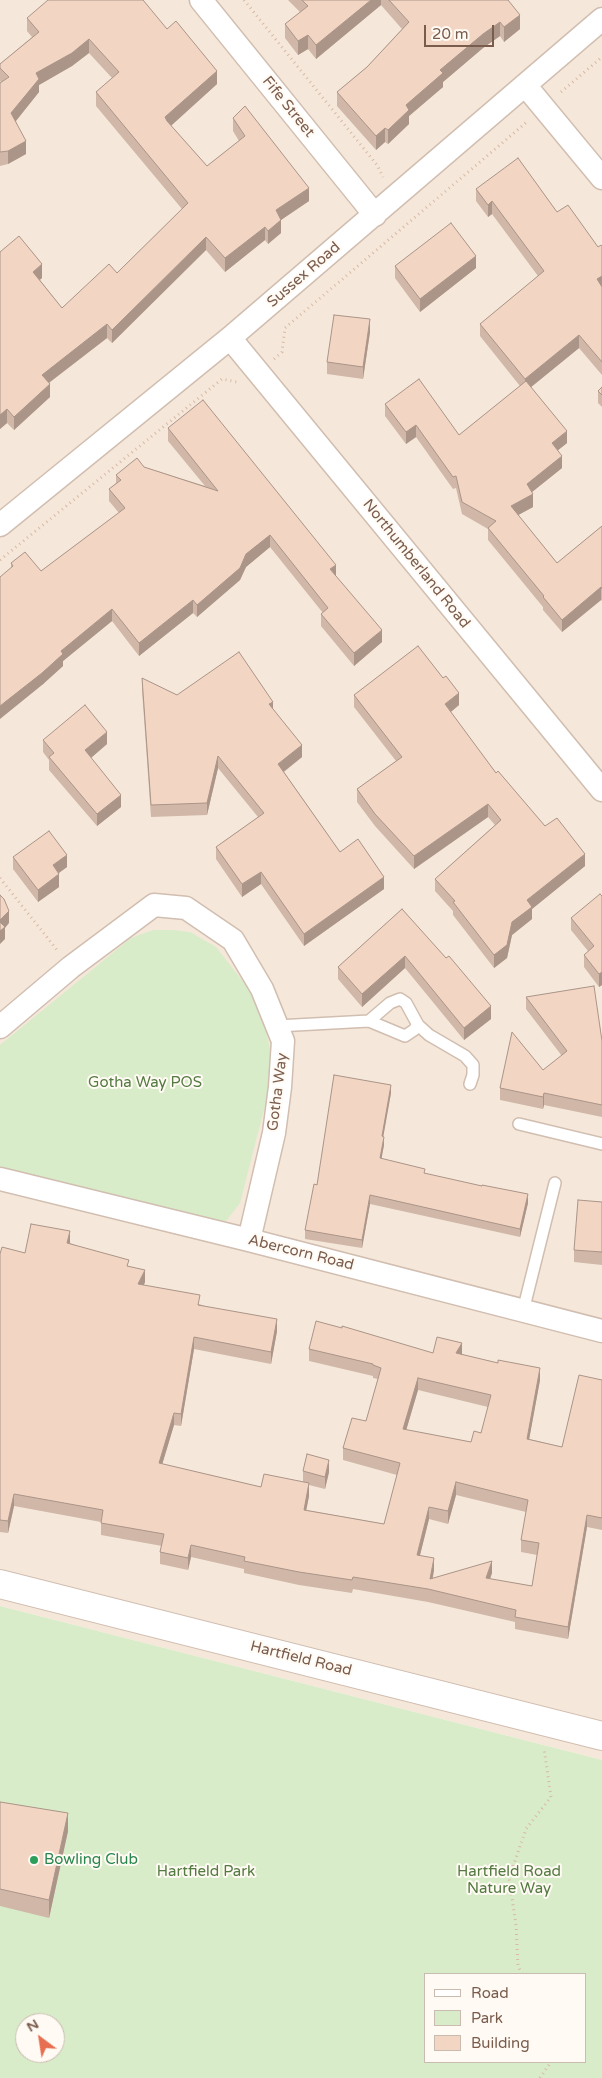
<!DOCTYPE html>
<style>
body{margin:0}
#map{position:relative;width:602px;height:2078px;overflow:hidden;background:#fdf6ec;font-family:"Varela Round",sans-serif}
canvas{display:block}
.legend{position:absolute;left:424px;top:1973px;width:162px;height:90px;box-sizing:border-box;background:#fffaf3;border:1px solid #cabbb1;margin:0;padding:6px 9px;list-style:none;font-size:15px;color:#7a5c4d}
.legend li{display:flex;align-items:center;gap:10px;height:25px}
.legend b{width:25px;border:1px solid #cabbb1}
.north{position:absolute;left:15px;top:2013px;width:50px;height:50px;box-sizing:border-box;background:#fffaf3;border:1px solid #cabbb1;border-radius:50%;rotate:329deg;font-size:14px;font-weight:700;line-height:20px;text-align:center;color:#7a5c4d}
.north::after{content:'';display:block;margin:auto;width:18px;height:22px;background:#e76f51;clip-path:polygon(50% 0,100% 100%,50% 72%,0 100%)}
.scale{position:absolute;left:424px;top:25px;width:70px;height:22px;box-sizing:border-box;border:2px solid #7a5c4d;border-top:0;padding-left:6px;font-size:15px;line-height:18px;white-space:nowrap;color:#7a5c4d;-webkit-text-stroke:4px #fffaf3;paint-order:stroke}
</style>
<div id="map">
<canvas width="602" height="2078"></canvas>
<ul class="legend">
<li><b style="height:6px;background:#fff"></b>Road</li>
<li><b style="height:14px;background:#d8ecc9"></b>Park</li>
<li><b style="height:14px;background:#f3d5c3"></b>Building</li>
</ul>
<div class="north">N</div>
<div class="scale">20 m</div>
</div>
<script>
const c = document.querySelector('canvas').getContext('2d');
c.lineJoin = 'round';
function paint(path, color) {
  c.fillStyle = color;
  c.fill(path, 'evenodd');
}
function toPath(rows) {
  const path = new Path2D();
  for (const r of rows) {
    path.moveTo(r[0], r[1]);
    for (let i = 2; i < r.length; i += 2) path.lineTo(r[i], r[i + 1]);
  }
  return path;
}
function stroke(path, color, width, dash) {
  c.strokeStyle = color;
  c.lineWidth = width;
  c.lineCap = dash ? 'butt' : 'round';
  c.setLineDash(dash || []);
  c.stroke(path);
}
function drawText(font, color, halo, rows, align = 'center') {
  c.font = font + ' "Varela Round",sans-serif';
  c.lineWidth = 4;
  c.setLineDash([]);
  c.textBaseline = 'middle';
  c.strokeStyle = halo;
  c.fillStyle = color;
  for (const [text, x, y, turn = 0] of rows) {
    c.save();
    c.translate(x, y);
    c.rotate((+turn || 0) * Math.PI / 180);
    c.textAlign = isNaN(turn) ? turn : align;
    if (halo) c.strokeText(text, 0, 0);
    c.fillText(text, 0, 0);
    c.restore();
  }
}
paint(toPath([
 [0,0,602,0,602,1760,0,1606]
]), '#f5e8da');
paint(toPath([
 [153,930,173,930,190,932,216,947,256,998,263,1018,270,1049,269,1090,240,1203,227,1220,216,1225,0,1172,0,1045,131,938],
 [0,1606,602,1760,602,2078,0,2078],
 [426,1974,586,1974,586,2062,426,2062],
 [25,2023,55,2023,55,2053,25,2053]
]), '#d8ecc9');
const service = toPath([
 [418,1025,429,1035,465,1056,473,1065,473,1075,470,1084],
 [277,1026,369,1021,390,1003,400,999,406,1003,418,1025,414,1030,405,1036,369,1021],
 [519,1124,602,1144],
 [523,1311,555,1183]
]);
const minor = toPath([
 [201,0,375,215],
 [525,85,602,178],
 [230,338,602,790],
 [0,525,230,338,602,19],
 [0,1027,71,967,154,905,186,908,233,940,262,989,283,1041,280,1087,274,1133,249,1240],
 [0,1179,249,1240,602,1331]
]);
const tertiary = toPath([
 [0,1584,602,1736]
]);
stroke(service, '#d1beb0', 14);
stroke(minor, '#d1beb0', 25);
stroke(tertiary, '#d1beb0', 30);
stroke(toPath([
 [244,0,377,165,383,177],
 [561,92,602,57],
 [274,359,282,352,285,328,528,121],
 [0,560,222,379,237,382],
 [0,878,57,950],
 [522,1974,518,1966,516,1925,509,1878,526,1829,551,1797,544,1748],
 [540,2078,551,2062]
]), '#d9b8a5', 3, [1, 4]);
stroke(service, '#fff', 11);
stroke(minor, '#fff', 22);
stroke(tertiary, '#fff', 28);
paint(toPath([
 [288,0,508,0,520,29,504,42,500,36,483,48,443,82,443,87,409,116,409,124,388,144,385,142,376,150,337,106,337,92,367,67,402,29,381,5,316,59,308,49,298,55,285,38,285,24,300,12],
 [27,18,167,29,217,84,171,126,207,166,239,141,233,131,233,118,309,201,281,220,281,233,268,244,265,240,225,272,206,250,112,343,107,338,49,383,50,397,14,430,7,423,0,429,0,252,42,278,40,280,62,308,117,273,182,209,96,106,96,92,112,78,89,53,72,66,39,85,39,92,16,121,26,154,8,164,0,166,0,83,1,82,0,81,0,64,32,37,27,31],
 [476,189,557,212,598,247,602,246,602,375,579,348,531,387,567,443,558,450,562,468,532,492,533,507,518,515,557,563,602,526,602,601,601,600,562,632,543,610,543,607,488,540,488,529,462,514,456,488,453,489,416,437,406,444,385,416,385,404,459,435,520,386,480,336,480,324,538,276,492,214,488,217,476,201],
 [395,266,476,268,420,312,395,278],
 [370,332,363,379,327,374,327,362],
 [602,387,602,407,598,403,598,391],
 [168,428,336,576,382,642,354,666,321,626,321,614,323,613,270,547,246,567,240,580,197,617,193,613,139,656,112,621,63,661,63,666,42,685,11,567,11,563,41,571,119,513,109,501,109,489,116,483,116,475,144,467,205,486,168,441],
 [142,678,177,695,273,709,302,757,284,772,340,852,384,889,304,946,261,884,242,897,216,859,216,847,258,817,218,768,207,815,151,817,142,690],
 [354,695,459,705,450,712,496,773,545,826,585,866,532,909,532,919,512,935,507,958,494,968,453,915,453,911,435,891,435,879,495,825,488,817,414,869,375,826,357,802,357,789,396,761,354,707],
 [43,740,107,744,91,758,121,807,97,826,49,770,49,760,43,752],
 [13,857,67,867,59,873,59,887,38,902,13,869],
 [602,896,602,985,599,987,584,967,584,955,588,951,571,930,571,918],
 [402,909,491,1019,464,1040,405,968,362,1007,338,979,338,967],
 [526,997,602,1041,602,1117,544,1105,543,1109,500,1100,500,1088,543,1070,562,1056,526,1009],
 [391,1093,383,1136,384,1145,381,1159,425,1173,528,1203,520,1237,370,1204,362,1248,305,1239,305,1230,317,1185],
 [602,1202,602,1265,574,1262,574,1250],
 [70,1243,129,1267,145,1282,144,1285,277,1331,271,1364,194,1349,181,1426,174,1425,162,1464,261,1487,303,1482,303,1471,329,1472,325,1489,309,1485,309,1496,306,1510,384,1524,397,1475,343,1460,343,1448,366,1421,378,1379,373,1378,373,1376,309,1361,309,1349,462,1354,540,1380,529,1439,562,1447,602,1380,602,1530,587,1527,568,1639,515,1629,515,1622,428,1602,353,1589,352,1593,299,1585,244,1573,244,1569,191,1557,188,1570,160,1564,160,1552,162,1546,101,1535,101,1522,14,1506,8,1533,0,1532,0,1254,25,1253],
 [418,1390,488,1407,481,1433,471,1442,406,1430],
 [456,1495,526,1512,521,1540,521,1552,537,1555,532,1586,490,1579,492,1573,433,1578,434,1570,420,1555,429,1519,448,1524],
 [0,1802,68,1831,49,1918,0,1906]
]), '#d1b7a8');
paint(toPath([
 [371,0,381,0,381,5,316,59,316,45],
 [520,15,520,29,504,42,504,27],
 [500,22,500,36,483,48,443,82,443,87,409,116,409,124,388,144,388,130,406,105,440,70,483,34],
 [308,35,308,49,298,55,298,41],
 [89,39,89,53,72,66,39,85,39,92,11,127,11,113,36,73],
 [217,71,217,84,165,131,165,117],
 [385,128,385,142,376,150,376,136],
 [26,141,26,154,8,164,8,151],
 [309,188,309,201,281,220,281,233,268,244,268,231,276,210],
 [492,201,492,214,488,217,488,205],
 [265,227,265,240,225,272,225,258],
 [206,237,206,250,112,343,112,330],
 [476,256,476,268,420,312,420,299],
 [42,264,42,278,33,285,33,272],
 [602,276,602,288,597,279],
 [370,319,370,332,363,379,363,367],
 [107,324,107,338,42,388,42,375],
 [579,335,579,348,525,392,525,379],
 [50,384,50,397,14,430,14,417],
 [7,409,7,423,0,429,0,415],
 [416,425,416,437,406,444,406,432],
 [567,431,567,443,552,455,552,443],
 [562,456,562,468,527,496,527,484],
 [533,494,533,507,511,519,511,506],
 [270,535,270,547,246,567,240,580,197,617,197,605,246,554],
 [336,565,336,577,330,569],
 [601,587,601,600,562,632,562,620],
 [193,600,193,613,139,656,139,643],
 [112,609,112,621,63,661,63,666,42,685,0,719,0,706,61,651],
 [382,630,382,642,354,666,354,653],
 [459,693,459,705,445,717,445,704],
 [273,702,273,714,269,704],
 [107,732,107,744,85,763,85,750],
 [302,745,302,757,278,776,278,764],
 [218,756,218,768,207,815,207,803],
 [121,795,121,807,97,826,97,814],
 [488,804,488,817,414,869,414,856],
 [585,854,585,866,532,909,532,919,512,935,507,958,494,968,494,955,512,922,527,900],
 [67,855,67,867,53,877,53,865],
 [261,872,261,884,242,897,242,884],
 [59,874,59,887,38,902,38,890],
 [384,877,384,889,304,946,304,934],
 [9,911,9,923,5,928,5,939,0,944,0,920],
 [405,956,405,968,362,1007,362,994],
 [602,972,602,985,599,987,599,974],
 [491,1006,491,1019,464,1040,464,1028],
 [391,1085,391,1093,382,1144,382,1136],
 [544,1093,544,1105,543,1109,543,1097],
 [384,1137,384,1145,380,1167,380,1158],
 [528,1194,528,1203,520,1237,520,1229],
 [370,1195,370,1204,362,1248,362,1240],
 [70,1231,70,1244,67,1243],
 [145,1270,145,1282,138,1297,138,1284],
 [277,1319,277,1331,271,1364,271,1352],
 [194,1337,194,1349,181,1426,181,1414],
 [462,1343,462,1355,456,1353],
 [540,1368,540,1380,527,1451,527,1439],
 [418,1378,418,1390,403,1441,403,1429],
 [174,1413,174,1425,159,1475,159,1463],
 [329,1460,329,1472,325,1489,325,1477],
 [456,1482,456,1495,448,1524,448,1511],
 [309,1483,309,1496,304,1522,304,1510],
 [14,1494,14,1506,8,1533,8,1521],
 [429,1507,429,1519,417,1567,417,1555],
 [587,1515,587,1527,568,1639,568,1627],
 [191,1545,191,1557,188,1570,188,1558],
 [434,1558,434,1570,430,1591,430,1579],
 [492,1561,492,1573,486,1590,486,1578],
 [68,1813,68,1831,49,1918,49,1900]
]), '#aa9588');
const building = toPath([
 [48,0,143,0,167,29,176,21,217,71,165,117,167,121,207,166,245,136,233,118,245,106,309,188,276,210,281,220,268,231,265,227,225,258,206,237,112,330,107,324,42,375,50,384,14,417,7,409,0,415,0,252,19,236,42,264,33,272,62,308,109,264,117,273,188,203,96,92,119,72,89,39,72,53,36,73,39,79,11,113,26,141,8,151,0,152,0,83,9,77,0,68,0,64,39,32,27,18,48,0],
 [302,0,371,0,316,45,308,35,298,41,285,24,308,6,302,0],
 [389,0,508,0,520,15,504,27,500,22,483,34,440,70,443,73,406,105,409,110,388,130,385,128,376,136,337,92,367,67,409,22,389,0],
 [518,158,557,212,568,205,598,247,601,245,602,246,602,276,597,279,602,287,602,362,579,335,525,379,480,324,544,271,492,201,488,205,476,189,518,158],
 [451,223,476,256,420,299,395,266,451,223],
 [334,315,370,319,363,367,327,362,334,315],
 [419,379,459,435,526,381,567,431,552,443,562,456,527,484,533,494,511,506,557,563,602,526,602,589,601,587,562,620,543,597,544,596,488,528,496,521,462,502,456,476,453,477,416,425,406,432,385,404,419,379],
 [602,387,602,395,598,391,602,387],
 [203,400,336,565,330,569,382,630,354,653,321,614,328,608,270,535,246,554,240,568,197,605,193,600,139,643,112,609,61,651,63,654,42,673,0,706,0,577,13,566,11,563,25,552,41,571,125,508,109,489,121,480,116,475,137,458,144,467,218,491,168,428,203,400],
 [418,646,443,678,446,676,459,693,445,704,496,773,498,771,545,826,557,818,585,854,527,900,532,907,512,922,507,945,494,955,453,902,455,901,435,879,501,820,488,804,414,856,375,814,357,789,402,757,354,695,418,646],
 [239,652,273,702,269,704,302,745,278,764,340,852,358,839,384,877,304,934,261,872,242,884,216,847,264,813,218,756,207,803,151,805,142,678,177,695,239,652],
 [85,705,107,732,85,750,121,795,97,814,49,757,54,753,43,740,85,705],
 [49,831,67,855,53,865,59,874,38,890,13,857,49,831],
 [600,894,602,896,602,972,599,974,584,955,594,946,571,918,600,894],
 [0,895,4,899,9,911,0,920,0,895],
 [402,909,446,958,449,956,491,1006,464,1028,405,956,362,994,338,967,402,909],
 [0,922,5,927,0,931,0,922],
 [594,986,602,1041,602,1105,544,1093,543,1097,500,1088,512,1032,543,1070,567,1051,526,997,594,986],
 [334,1075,391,1085,382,1136,384,1137,380,1158,425,1169,424,1173,482,1186,482,1185,528,1194,520,1229,370,1195,362,1240,305,1230,314,1184,317,1185,334,1075],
 [578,1200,602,1202,602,1252,574,1250,578,1200],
 [31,1224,70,1231,67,1243,129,1260,127,1266,145,1270,138,1284,200,1295,198,1305,277,1319,271,1352,194,1337,181,1414,174,1413,159,1463,261,1487,264,1474,309,1483,304,1510,384,1524,400,1463,343,1448,352,1418,366,1421,381,1368,373,1365,373,1364,309,1349,316,1321,342,1328,342,1326,433,1353,437,1337,462,1343,456,1353,498,1363,498,1360,540,1368,527,1439,562,1447,579,1375,602,1380,602,1518,587,1515,568,1627,515,1617,516,1610,428,1589,353,1577,352,1580,299,1572,244,1561,245,1557,191,1545,188,1558,160,1552,164,1534,101,1523,103,1510,14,1494,8,1521,0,1520,0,1254,2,1247,25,1253,31,1224],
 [418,1378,491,1395,481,1433,474,1431,471,1442,403,1429,418,1378],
 [456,1482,528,1500,521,1540,539,1543,532,1586,486,1578,492,1561,430,1579,434,1558,417,1555,429,1507,448,1511,456,1482],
 [307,1454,329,1460,325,1477,303,1471,307,1454],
 [0,1802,68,1813,49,1900,0,1889,0,1802]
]);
paint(building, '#f3d5c3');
stroke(building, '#aa9588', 1);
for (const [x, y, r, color] of [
 [34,1860,5,"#2e9e5b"]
]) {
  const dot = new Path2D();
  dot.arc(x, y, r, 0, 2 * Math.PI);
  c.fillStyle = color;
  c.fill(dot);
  stroke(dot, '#fffaf3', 2);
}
drawText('15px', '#7a5c4d', '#fffaf3', [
 ["Fife Street",288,107,51],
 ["Sussex Road",304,275,-41],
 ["Northumberland Road",416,564,51],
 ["Gotha Way",278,1092,-83],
 ["Abercorn Road",301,1253,14],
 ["Hartfield Road",301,1659,14]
]);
drawText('15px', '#537a41', '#fffaf3', [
 ["Gotha Way POS",145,1083],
 ["Hartfield Park",206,1872],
 ["Hartfield Road",509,1872],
 ["Nature Way",509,1889]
]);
drawText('15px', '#27864d', '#fffaf3', [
 ["Bowling Club",44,1860]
], 'left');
</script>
